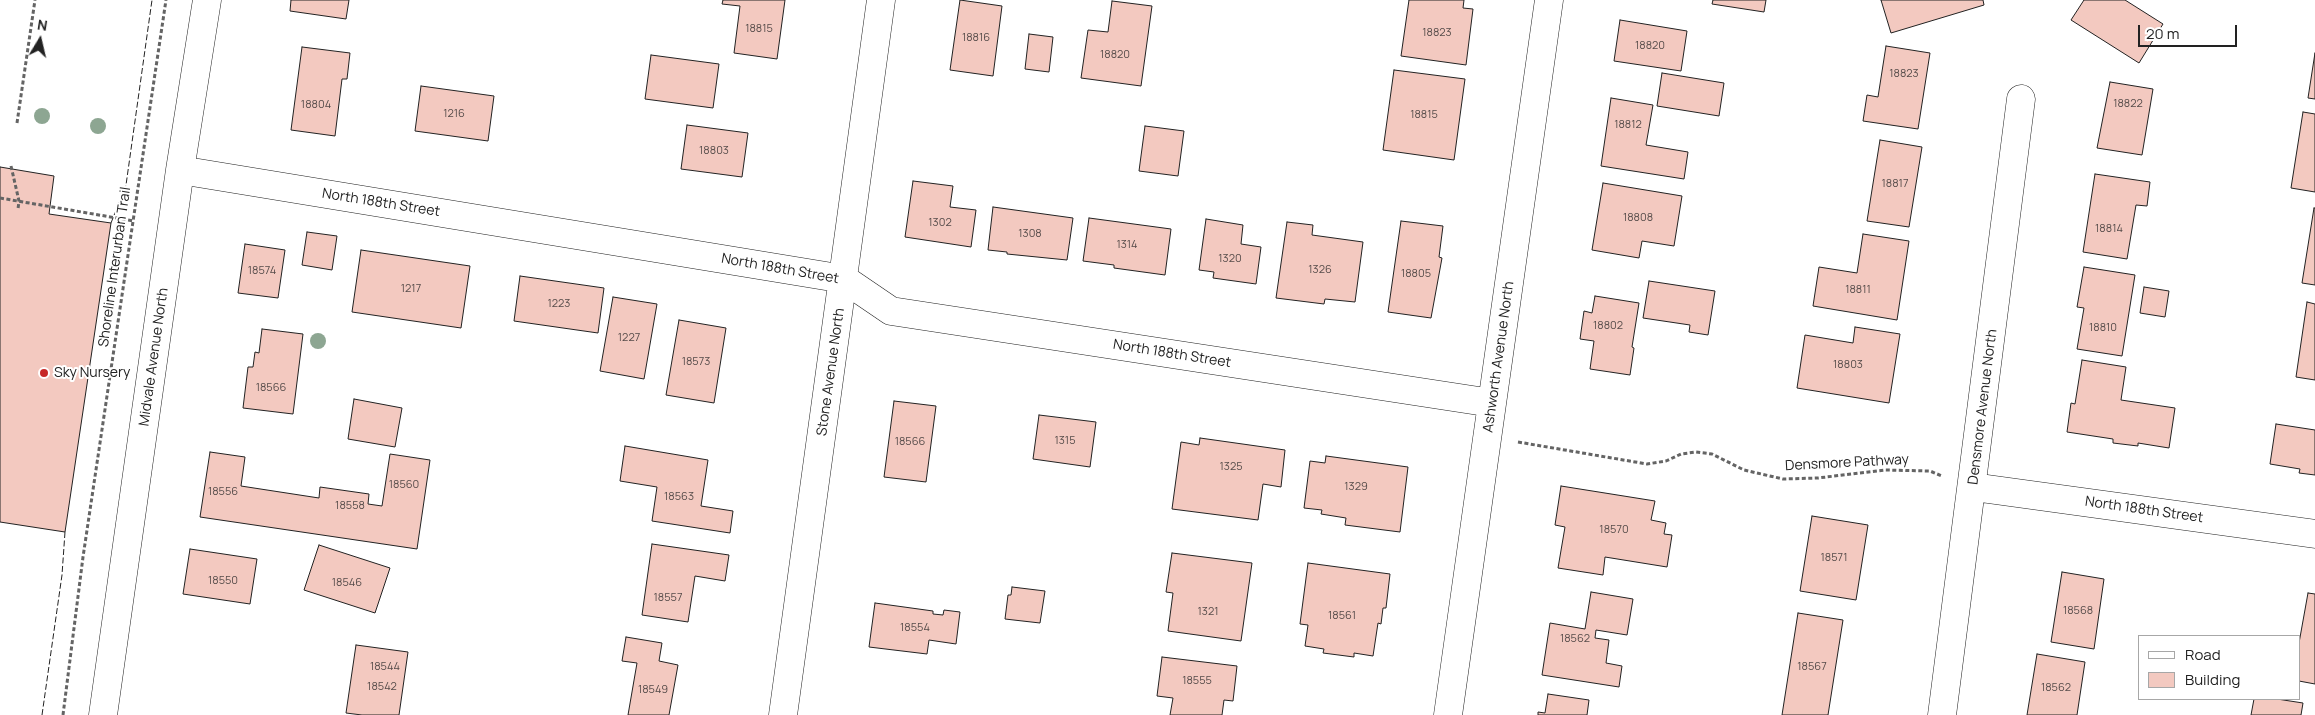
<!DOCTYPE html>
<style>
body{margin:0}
#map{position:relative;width:2315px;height:715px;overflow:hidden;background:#fff;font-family:Manrope,sans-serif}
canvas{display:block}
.legend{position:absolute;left:2138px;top:635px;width:162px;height:65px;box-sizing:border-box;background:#fff;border:1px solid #a7a7a7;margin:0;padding:6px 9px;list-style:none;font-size:15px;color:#222}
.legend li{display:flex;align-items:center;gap:10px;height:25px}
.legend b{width:25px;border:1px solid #a7a7a7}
.north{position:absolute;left:15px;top:15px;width:50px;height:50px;-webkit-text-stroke:4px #fff;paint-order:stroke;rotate:9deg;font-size:14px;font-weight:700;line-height:20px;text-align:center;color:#222}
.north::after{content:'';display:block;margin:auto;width:18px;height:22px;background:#222;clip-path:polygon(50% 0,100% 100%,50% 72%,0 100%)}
.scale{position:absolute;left:2138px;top:25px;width:99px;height:22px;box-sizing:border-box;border:2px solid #222;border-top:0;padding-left:6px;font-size:15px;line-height:18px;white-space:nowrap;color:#222;-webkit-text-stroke:4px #fff;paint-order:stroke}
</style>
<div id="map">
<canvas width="2315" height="715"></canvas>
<ul class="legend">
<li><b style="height:6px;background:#fff"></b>Road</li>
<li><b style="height:14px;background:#f3c9c0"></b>Building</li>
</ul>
<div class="north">N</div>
<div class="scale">20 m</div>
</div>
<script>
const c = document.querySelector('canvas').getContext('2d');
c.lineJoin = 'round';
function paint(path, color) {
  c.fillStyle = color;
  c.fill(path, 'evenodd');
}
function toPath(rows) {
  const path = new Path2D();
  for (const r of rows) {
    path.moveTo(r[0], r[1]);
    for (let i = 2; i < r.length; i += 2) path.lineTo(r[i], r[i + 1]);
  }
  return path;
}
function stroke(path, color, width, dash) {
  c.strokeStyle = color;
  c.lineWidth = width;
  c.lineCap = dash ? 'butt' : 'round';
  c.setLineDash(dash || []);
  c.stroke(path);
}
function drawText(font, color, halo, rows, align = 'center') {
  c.font = font + ' Manrope,sans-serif';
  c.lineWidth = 4;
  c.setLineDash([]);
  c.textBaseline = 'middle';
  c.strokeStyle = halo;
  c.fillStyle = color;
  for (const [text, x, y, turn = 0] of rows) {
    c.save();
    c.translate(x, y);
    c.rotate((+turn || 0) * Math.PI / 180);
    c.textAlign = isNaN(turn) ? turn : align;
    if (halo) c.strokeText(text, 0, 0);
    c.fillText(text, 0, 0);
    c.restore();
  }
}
const building = toPath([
 [291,0,349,0,346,19,290,11,291,0],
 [723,0,785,0,777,59,734,53,740,6,722,4,723,0],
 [960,0,1002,6,993,76,950,70,960,0],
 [1409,0,1464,0,1463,8,1473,9,1466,65,1401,56,1409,0],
 [1713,0,1766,0,1764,12,1712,4,1713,0],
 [1881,0,1983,0,1984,5,1891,33,1881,0],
 [2084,0,2125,0,2163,24,2139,63,2071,20,2084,0],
 [1112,1,1152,6,1141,86,1081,78,1088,30,1108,32,1112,1],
 [1620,20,1687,31,1681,71,1614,61,1620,20],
 [1029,34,1053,37,1049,72,1025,69,1029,34],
 [1886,46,1930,53,1918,129,1863,121,1867,95,1878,97,1886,46],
 [302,47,350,53,347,79,342,79,335,136,291,130,302,47],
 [2315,53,2315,99,2308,98,2315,53],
 [651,55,719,64,713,108,645,99,651,55],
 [1394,70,1465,79,1454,160,1383,150,1394,70],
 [1662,73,1724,83,1719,116,1657,106,1662,73],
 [2110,82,2153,89,2142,155,2097,148,2110,82],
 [421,86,494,96,488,141,415,131,421,86],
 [1611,98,1653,105,1646,145,1688,152,1684,179,1601,166,1611,98],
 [2303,112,2315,114,2315,192,2291,188,2303,112],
 [687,125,748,133,742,177,681,169,687,125],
 [1145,126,1184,131,1178,176,1139,171,1145,126],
 [1880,140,1922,147,1909,227,1867,221,1880,140],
 [0,167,54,176,49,214,111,223,65,532,0,522,0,167],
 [2095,174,2150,182,2147,206,2136,205,2127,259,2083,252,2095,174],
 [913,181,953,186,950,207,976,210,971,247,905,237,913,181],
 [1603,183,1682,196,1674,246,1642,241,1639,258,1592,250,1603,183],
 [993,207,1073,218,1067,260,1007,254,1007,252,988,250,993,207],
 [2314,208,2315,208,2315,285,2302,283,2314,208],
 [1089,218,1171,229,1165,275,1114,268,1114,265,1083,261,1089,218],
 [1206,219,1243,225,1241,244,1261,247,1256,284,1213,278,1214,272,1199,270,1206,219],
 [1401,221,1443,226,1439,257,1442,258,1431,318,1388,312,1401,221],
 [1287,222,1313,225,1312,235,1363,242,1355,302,1325,299,1324,304,1276,298,1287,222],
 [307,232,337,236,332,270,302,265,307,232],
 [1863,234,1909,241,1897,320,1813,306,1819,267,1857,273,1863,234],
 [245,244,285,250,278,298,238,293,245,244],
 [361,250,470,266,461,328,352,312,361,250],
 [2084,267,2135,275,2122,356,2077,349,2084,308,2077,307,2084,267],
 [520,276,604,288,598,333,514,321,520,276],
 [1649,281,1715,291,1708,335,1689,332,1690,325,1643,318,1649,281],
 [2144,287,2169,291,2165,317,2140,313,2144,287],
 [1595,296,1639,303,1632,347,1634,348,1630,375,1590,369,1594,341,1580,339,1584,311,1592,313,1595,296],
 [613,297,657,304,644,379,600,371,613,297],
 [2307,302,2315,304,2315,380,2296,377,2307,302],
 [679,320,726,328,714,403,666,395,679,320],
 [1855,327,1900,334,1889,403,1797,388,1805,335,1853,343,1855,327],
 [262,329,303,334,293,414,243,408,248,367,253,367,255,352,259,353,262,329],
 [2082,360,2126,367,2121,400,2175,408,2169,448,2138,443,2138,446,2113,443,2113,439,2067,432,2071,403,2075,404,2082,360],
 [354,399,402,408,395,447,348,439,354,399],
 [894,401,936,406,926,482,884,477,894,401],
 [1039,415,1096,422,1090,467,1033,459,1039,415],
 [2276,424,2315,430,2315,475,2299,473,2300,469,2270,464,2276,424],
 [1200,438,1285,450,1281,487,1263,484,1258,520,1172,509,1181,442,1199,445,1200,438],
 [625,446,708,460,701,506,733,511,730,533,652,521,657,487,620,481,625,446],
 [210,452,245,457,241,486,319,498,320,487,369,494,368,504,382,506,390,454,430,460,417,549,200,517,210,452],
 [1326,456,1408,467,1400,532,1345,525,1346,518,1321,514,1322,510,1304,508,1310,461,1325,463,1326,456],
 [1561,486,1655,501,1651,520,1666,523,1664,534,1672,535,1667,567,1605,557,1603,575,1558,568,1565,527,1555,525,1561,486],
 [1812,516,1868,525,1856,600,1800,591,1812,516],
 [652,544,729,555,725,581,695,576,688,622,642,615,652,544],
 [319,545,390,568,375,613,304,590,319,545],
 [190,549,257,559,250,604,183,594,190,549],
 [1172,553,1252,563,1241,641,1168,631,1173,593,1166,592,1172,553],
 [1308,563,1390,574,1386,608,1383,608,1381,624,1378,623,1373,656,1354,653,1354,657,1323,653,1324,649,1305,646,1308,625,1300,624,1308,563],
 [2062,572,2104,579,2094,649,2051,642,2062,572],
 [1012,587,1045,591,1040,623,1005,619,1008,595,1011,595,1012,587],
 [1591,592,1633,599,1627,635,1596,630,1595,638,1609,640,1606,663,1622,666,1619,687,1542,675,1550,623,1585,629,1591,592],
 [2308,593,2315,594,2315,684,2299,681,2299,643,2308,593],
 [875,603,933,611,933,614,943,615,944,610,960,612,956,644,929,640,927,654,869,647,875,603],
 [1798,613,1843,620,1828,715,1782,715,1798,613],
 [626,637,662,643,659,661,678,665,669,715,628,715,637,663,622,661,626,637],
 [356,645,408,652,399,715,362,715,346,713,356,645],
 [2037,654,2085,662,2077,715,2027,715,2037,654],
 [1162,657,1237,666,1233,701,1224,700,1222,715,1170,715,1173,698,1157,696,1162,657],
 [1548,694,1589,700,1587,715,1538,715,1538,712,1545,713,1548,694],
 [2254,699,2277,699,2303,703,2301,715,2251,715,2254,699]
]);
paint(building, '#f3c9c0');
stroke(building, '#222', 1);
const minor = toPath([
 [180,170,844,279,891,311,1492,403],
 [1973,487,2315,534],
 [103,715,180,170,207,0],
 [783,715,881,0],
 [1448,715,1549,0],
 [1942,715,2021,99]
]);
stroke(minor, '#222', 29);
stroke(toPath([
 [17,123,35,0],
 [11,166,19,201,18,209],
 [0,198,134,221],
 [1518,442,1647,464,1666,461,1681,454,1696,452,1712,454,1744,470,1783,479,1818,478,1885,470,1930,471,1942,476],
 [63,715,83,557,166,0]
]), '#646464', 3, [4, 2.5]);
stroke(minor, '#fff', 28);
stroke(toPath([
 [111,223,126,185,152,0],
 [42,715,62,575,65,532]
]), '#222', 1, [6, 2.5]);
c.fillStyle = '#8da692';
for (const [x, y] of [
 [42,116],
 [98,126],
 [318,341]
]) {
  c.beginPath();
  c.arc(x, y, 8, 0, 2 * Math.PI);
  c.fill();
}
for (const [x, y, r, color] of [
 [44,373,5,"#c62828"]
]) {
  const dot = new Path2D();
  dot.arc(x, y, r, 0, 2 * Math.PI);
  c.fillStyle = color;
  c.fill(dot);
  stroke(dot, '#fff', 2);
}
drawText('11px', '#564c4a', null, [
 ["18815",759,29],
 ["18823",1437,33],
 ["18816",976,38],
 ["18820",1650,46],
 ["18820",1115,55],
 ["18823",1904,74],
 ["18822",2128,104],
 ["18804",316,105],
 ["1216",454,114],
 ["18815",1424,115],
 ["18812",1628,125],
 ["18803",714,151],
 ["18817",1895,184],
 ["18808",1638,218],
 ["1302",940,223],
 ["18814",2109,229],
 ["1308",1030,234],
 ["1314",1127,245],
 ["1320",1230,259],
 ["1326",1320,270],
 ["18574",262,271],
 ["18805",1416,274],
 ["1217",411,289],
 ["18811",1858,290],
 ["1223",559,304],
 ["18802",1608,326],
 ["18810",2103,328],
 ["1227",629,338],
 ["18573",696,362],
 ["18803",1848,365],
 ["18566",271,388],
 ["1315",1065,441],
 ["18566",910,442],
 ["1325",1231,467],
 ["18560",404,485],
 ["1329",1356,487],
 ["18556",223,492],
 ["18563",679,497],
 ["18558",350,506],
 ["18570",1614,530],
 ["18571",1834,558],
 ["18550",223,581],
 ["18546",347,583],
 ["18557",668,598],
 ["18568",2078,611],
 ["1321",1208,612],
 ["18561",1342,616],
 ["18554",915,628],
 ["18562",1575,639],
 ["18544",385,667],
 ["18567",1812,667],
 ["18555",1197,681],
 ["18542",382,687],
 ["18562",2056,688],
 ["18549",653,690]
]);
drawText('14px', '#222', '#fff', [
 ["North 188th Street",381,203,9],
 ["Shoreline Interurban Trail",115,267,-82],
 ["North 188th Street",780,269,10],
 ["North 188th Street",1172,354,9],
 ["Midvale Avenue North",154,357,-82],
 ["Ashworth Avenue North",1499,357,-82],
 ["Stone Avenue North",831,372,-82],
 ["Densmore Avenue North",1983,407,-83],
 ["Densmore Pathway",1847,463,-3],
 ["North 188th Street",2144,510,8]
]);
drawText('14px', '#222', '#fff', [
 ["Sky Nursery",54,373]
], 'left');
</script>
